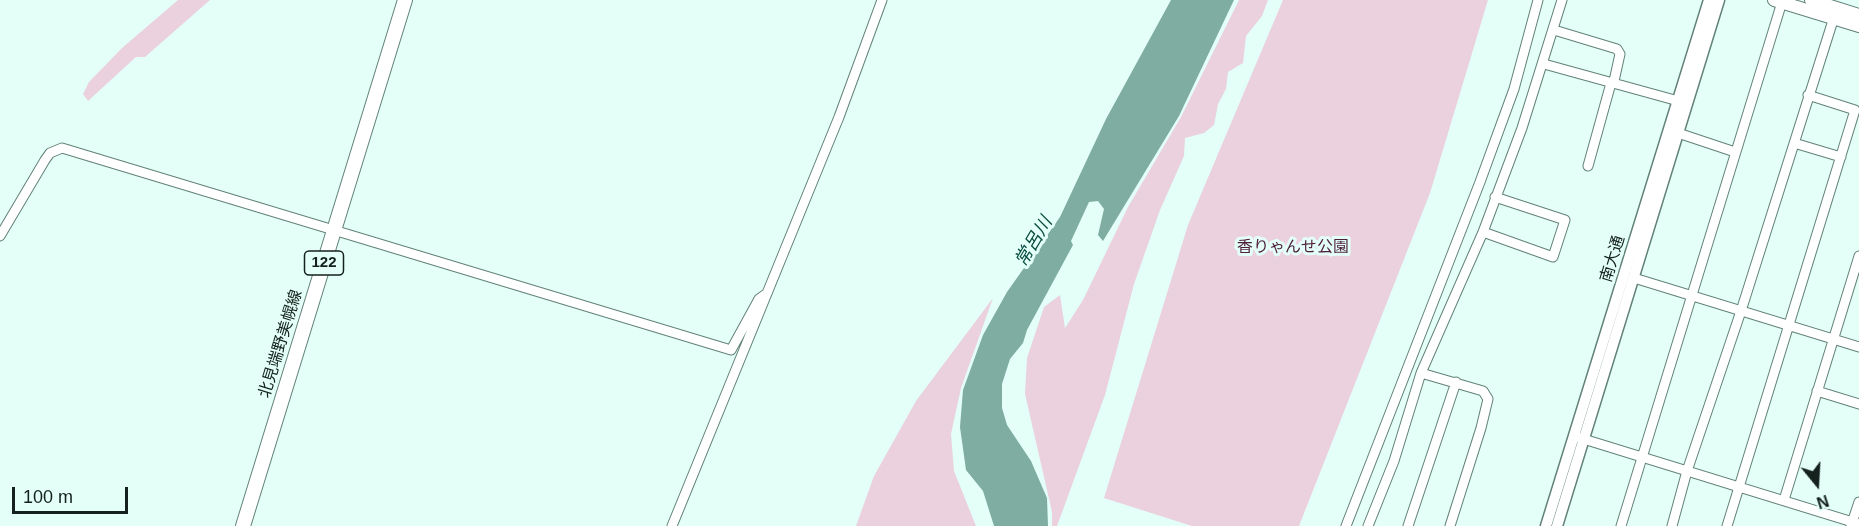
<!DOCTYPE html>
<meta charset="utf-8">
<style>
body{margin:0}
#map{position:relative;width:1859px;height:526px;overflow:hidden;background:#e3fff7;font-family:Arial,sans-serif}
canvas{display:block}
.north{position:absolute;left:1787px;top:454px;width:60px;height:60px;-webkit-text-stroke:4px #e3fff7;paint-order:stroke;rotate:162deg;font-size:16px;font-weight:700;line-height:24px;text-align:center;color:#14211d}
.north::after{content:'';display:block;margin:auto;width:21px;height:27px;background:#14211d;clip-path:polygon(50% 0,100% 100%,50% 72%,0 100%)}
.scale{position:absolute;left:12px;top:487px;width:116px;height:27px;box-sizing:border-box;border:3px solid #14211d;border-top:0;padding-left:8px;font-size:18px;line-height:21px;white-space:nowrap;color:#14211d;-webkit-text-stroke:4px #e3fff7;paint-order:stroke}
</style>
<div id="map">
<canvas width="1859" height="526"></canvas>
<div class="north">N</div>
<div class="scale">100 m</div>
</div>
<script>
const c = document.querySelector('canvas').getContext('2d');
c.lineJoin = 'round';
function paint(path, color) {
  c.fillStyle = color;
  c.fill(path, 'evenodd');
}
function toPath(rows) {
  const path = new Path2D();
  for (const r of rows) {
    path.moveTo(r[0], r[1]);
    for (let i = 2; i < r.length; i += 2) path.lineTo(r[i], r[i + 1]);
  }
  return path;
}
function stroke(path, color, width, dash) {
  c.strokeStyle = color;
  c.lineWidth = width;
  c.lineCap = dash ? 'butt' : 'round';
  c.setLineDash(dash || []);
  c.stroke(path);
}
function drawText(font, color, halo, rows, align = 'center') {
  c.font = font + ' Arial,"Noto Sans JP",sans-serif';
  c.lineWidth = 6;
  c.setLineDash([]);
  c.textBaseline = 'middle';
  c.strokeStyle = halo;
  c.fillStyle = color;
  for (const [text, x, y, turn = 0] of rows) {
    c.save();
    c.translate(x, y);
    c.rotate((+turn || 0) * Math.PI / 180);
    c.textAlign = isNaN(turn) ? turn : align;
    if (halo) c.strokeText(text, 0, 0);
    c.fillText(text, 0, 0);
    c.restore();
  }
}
paint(toPath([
 [178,0,210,0,145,57,136,57,88,101,83,94,89,82,122,48],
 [1239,0,1268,0,1262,16,1246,36,1243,63,1228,72,1226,89,1218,104,1214,125,1204,133,1185,138,1184,156,1160,210,1134,284,1105,395,1057,526,1052,526,1052,512,1025,394,1027,358,1044,307,1060,295,1065,328,1083,300,1128,207,1181,117],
 [1283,0,1488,0,1430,193,1299,526,1192,526,1104,498,1188,225],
 [993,298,961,388,951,434,954,471,976,526,856,526,874,476,916,401]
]), '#ebd0dd');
paint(toPath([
 [1171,0,1234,0,1179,116,1103,241,1098,235,1104,209,1098,201,1089,202,1071,241,1073,245,1027,330,1023,343,1010,359,1002,384,1002,408,1007,425,1031,461,1047,498,1048,526,994,526,983,491,966,470,960,427,963,390,983,335,1007,292,1060,217,1106,119]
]), '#80ada1');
const minor = toPath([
 [1554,30,1617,49,1620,54,1614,81],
 [1544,64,1682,102],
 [1678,133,1735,152],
 [1794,143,1841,157],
 [1588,166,1611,83],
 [1483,232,1553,257,1565,220,1495,197],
 [0,236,45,160,50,153,62,148,731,350,759,299,766,294],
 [1634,278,1859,347],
 [1421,373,1483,391,1488,399,1481,428,1450,526],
 [1817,391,1859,404],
 [1577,437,1859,524],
 [1784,500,1859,256],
 [672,526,839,117,882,0],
 [1346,526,1480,182,1514,89,1538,0],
 [1368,526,1394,461,1421,373,1483,232,1522,128,1562,0],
 [1408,526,1456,382],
 [1621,526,1782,2],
 [1672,526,1687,471,1741,311,1835,14],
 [1727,526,1855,110,1808,95],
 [1851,526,1859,502]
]);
const tertiary = toPath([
 [1546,526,1709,0],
 [1557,526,1719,0]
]);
const secondary = toPath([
 [1774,0,1859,26],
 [1811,0,1859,15]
]);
const primary = toPath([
 [243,526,405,0]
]);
stroke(minor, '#628279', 11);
stroke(tertiary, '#628279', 13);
stroke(secondary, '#628279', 14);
stroke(primary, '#628279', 16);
stroke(minor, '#fff', 9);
stroke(tertiary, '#fff', 10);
stroke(secondary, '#fff', 12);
stroke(primary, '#fff', 14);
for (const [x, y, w] of [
 [324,263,39]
]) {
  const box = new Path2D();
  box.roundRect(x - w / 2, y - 12, w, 24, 4.5);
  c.fillStyle = '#e3fff7';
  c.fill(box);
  stroke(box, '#14211d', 1.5);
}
drawText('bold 15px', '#14211d', null, [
 ["122",324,263]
]);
drawText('16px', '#4e1e3b', '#e3fff7', [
 ["香りゃんせ公園",1293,248]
]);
drawText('16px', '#14211d', '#e3fff7', [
 ["南大通",1613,259,-73],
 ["北見端野美幌線",281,344,-73]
]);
drawText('italic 18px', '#094c40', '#e3fff7', [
 ["常呂川",1034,242,-59]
]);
</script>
